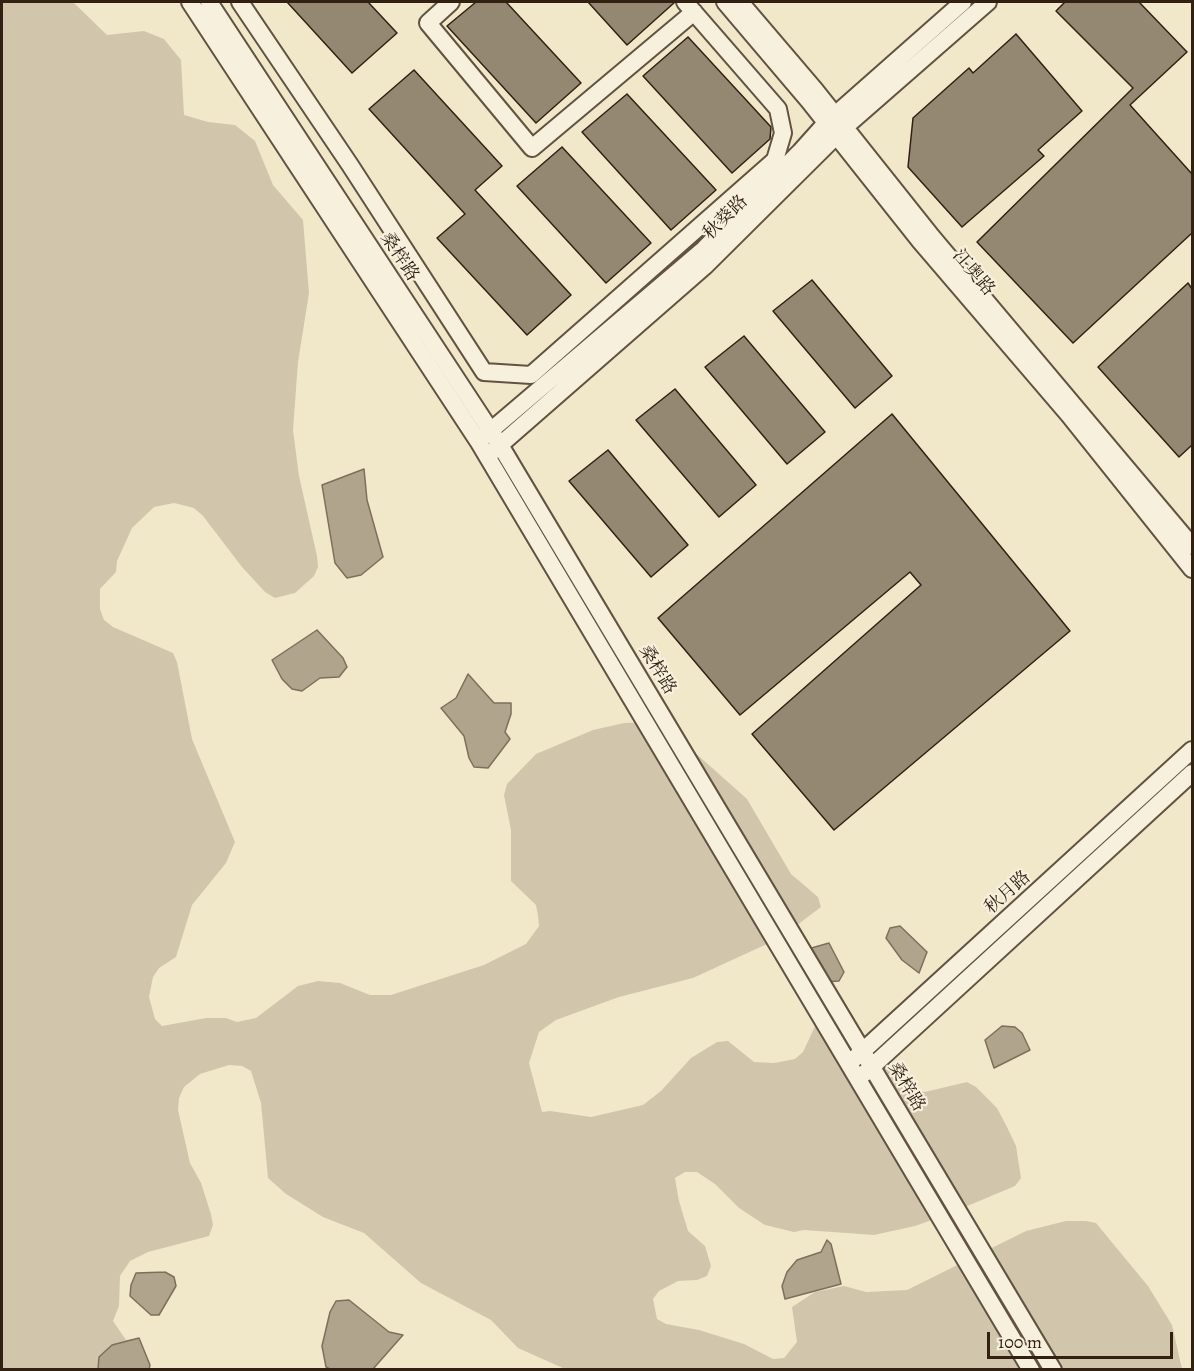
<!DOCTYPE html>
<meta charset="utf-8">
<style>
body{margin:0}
#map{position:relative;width:1194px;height:1371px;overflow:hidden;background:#f1e8ca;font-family:Alegreya,serif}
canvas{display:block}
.frame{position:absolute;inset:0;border:3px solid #322013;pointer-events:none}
.scale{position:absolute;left:987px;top:1332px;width:186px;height:27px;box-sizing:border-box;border:3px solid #322013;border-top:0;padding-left:8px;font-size:18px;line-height:21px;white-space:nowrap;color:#322013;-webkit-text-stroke:4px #f6f0dd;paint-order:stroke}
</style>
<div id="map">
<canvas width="1194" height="1371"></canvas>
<div class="frame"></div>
<div class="scale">100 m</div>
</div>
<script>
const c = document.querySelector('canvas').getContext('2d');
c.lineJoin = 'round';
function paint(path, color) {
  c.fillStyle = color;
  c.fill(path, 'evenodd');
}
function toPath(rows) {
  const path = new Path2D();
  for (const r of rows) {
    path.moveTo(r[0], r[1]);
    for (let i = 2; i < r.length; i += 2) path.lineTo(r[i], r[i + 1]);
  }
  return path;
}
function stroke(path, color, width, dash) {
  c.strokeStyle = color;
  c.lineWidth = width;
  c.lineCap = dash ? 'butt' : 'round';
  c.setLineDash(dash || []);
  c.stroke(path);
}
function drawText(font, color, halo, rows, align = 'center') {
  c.font = font + ' Alegreya,"Noto Serif SC",serif';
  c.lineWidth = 4.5;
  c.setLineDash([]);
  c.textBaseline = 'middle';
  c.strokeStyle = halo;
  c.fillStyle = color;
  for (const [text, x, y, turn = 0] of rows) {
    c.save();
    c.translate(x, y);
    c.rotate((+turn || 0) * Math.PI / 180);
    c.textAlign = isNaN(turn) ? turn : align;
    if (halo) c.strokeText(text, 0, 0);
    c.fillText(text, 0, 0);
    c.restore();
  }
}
paint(toPath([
 [2,2,73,2,107,35,144,31,164,39,181,60,184,115,208,122,235,125,255,141,273,185,303,220,309,293,298,362,293,430,299,476,317,556,318,567,314,576,295,593,275,598,265,592,242,567,203,516,194,508,174,503,154,507,132,528,117,561,116,572,100,589,100,609,104,620,113,627,173,653,177,662,192,739,235,842,226,863,192,905,176,957,159,968,153,977,149,997,155,1019,162,1026,206,1018,226,1018,237,1022,256,1018,298,986,318,981,340,983,370,995,391,995,484,965,526,944,539,926,538,916,536,905,511,881,511,830,504,795,507,784,536,754,593,730,624,723,655,722,665,726,747,799,791,874,818,897,821,907,780,938,693,978,619,997,556,1020,539,1032,529,1063,542,1112,550,1111,591,1117,643,1105,661,1091,691,1058,717,1042,728,1041,754,1062,774,1063,795,1059,803,1052,817,1022,825,1017,837,1017,856,1028,905,1088,925,1092,967,1082,976,1087,997,1108,1007,1127,1016,1146,1021,1178,1015,1186,946,1215,915,1226,874,1235,804,1230,794,1232,765,1225,739,1208,715,1184,697,1172,685,1172,675,1178,679,1201,688,1231,705,1246,711,1266,707,1276,697,1280,678,1281,659,1291,653,1299,657,1319,666,1324,699,1330,744,1344,773,1359,784,1358,797,1342,792,1307,815,1292,844,1286,866,1292,907,1290,1026,1231,1066,1221,1086,1221,1096,1223,1148,1286,1172,1325,1182,1369,565,1369,518,1348,491,1320,421,1283,364,1233,323,1217,286,1194,268,1178,261,1103,251,1071,242,1066,229,1065,200,1074,184,1087,179,1098,178,1110,190,1163,201,1183,211,1214,213,1225,209,1236,148,1252,130,1261,120,1276,119,1306,113,1321,126,1340,139,1338,150,1365,149,1369,2,1370]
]), '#d1c6ab');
const water = toPath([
 [364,469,367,500,383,557,361,575,347,578,335,563,322,485,364,469],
 [317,630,343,658,347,667,339,677,320,678,302,691,292,689,282,679,272,660,317,630],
 [468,674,494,703,511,703,511,714,505,732,510,739,488,768,474,767,469,758,464,736,441,708,456,698,468,674],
 [900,926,927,952,919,973,902,960,886,938,890,928,900,926],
 [829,943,844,972,839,981,823,982,800,977,795,968,801,951,829,943],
 [1002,1026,1015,1027,1022,1033,1030,1050,994,1068,985,1040,1002,1026],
 [827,1240,831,1244,841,1284,785,1299,782,1286,787,1272,797,1260,821,1252,827,1240],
 [165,1272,174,1277,176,1286,159,1315,151,1315,130,1296,131,1285,136,1273,165,1272],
 [349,1300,389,1332,403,1335,373,1369,330,1369,326,1367,322,1346,330,1312,336,1301,349,1300],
 [139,1338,150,1365,149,1369,98,1369,99,1357,112,1345,139,1338]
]);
paint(water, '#b0a48c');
stroke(water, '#7e6f5c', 1.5);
const building = toPath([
 [287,2,368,2,397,33,352,73,287,2],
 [476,2,506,2,581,83,536,123,447,26,476,2],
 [588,2,675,2,627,45,588,2],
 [1065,2,1139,2,1187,52,1130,105,1192,174,1192,233,1073,343,977,242,1133,88,1056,11,1065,2],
 [1016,34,1082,111,1038,150,1044,156,962,227,908,167,913,118,969,68,973,73,1016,34],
 [688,37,771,127,770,139,732,173,643,76,688,37],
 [414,70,502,166,475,190,571,295,527,335,437,238,465,214,369,109,414,70],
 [627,94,716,190,671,230,582,132,627,94],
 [562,147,651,243,606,283,517,186,562,147],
 [812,280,892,376,855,408,773,311,812,280],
 [1188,283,1192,289,1192,445,1179,457,1098,367,1188,283],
 [744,336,825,432,787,464,705,367,744,336],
 [675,389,756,485,719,517,636,420,675,389],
 [892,414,1070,631,834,830,752,734,921,585,910,572,740,715,658,618,892,414],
 [608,450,688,545,651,577,569,481,608,450]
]);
paint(building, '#958872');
stroke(building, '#322013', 1.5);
const minor = toPath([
 [190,2,478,441,1031,1370],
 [209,2,500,445,1053,1370],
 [240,2,350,165,484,372,531,375,775,160,783,133,778,109,685,2],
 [451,2,428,23,532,148,694,12],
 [725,2,809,101,920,241,1069,415,1192,569],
 [740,2,815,90,932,237,1192,546],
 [482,438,704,249,800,152,826,123,963,2],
 [492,452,705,266,845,127,988,2],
 [854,1059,1192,750],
 [865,1073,1192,773]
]);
stroke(minor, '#625241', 20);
stroke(minor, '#f6f0dd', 16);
drawText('18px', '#322013', '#f6f0dd', [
 ["秋葵路",726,218,-45],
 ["桑梓路",399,257,57],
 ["江奥路",973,273,50],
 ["桑梓路",657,670,59],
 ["秋月路",1008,893,-42],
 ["桑梓路",906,1087,59]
]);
</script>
